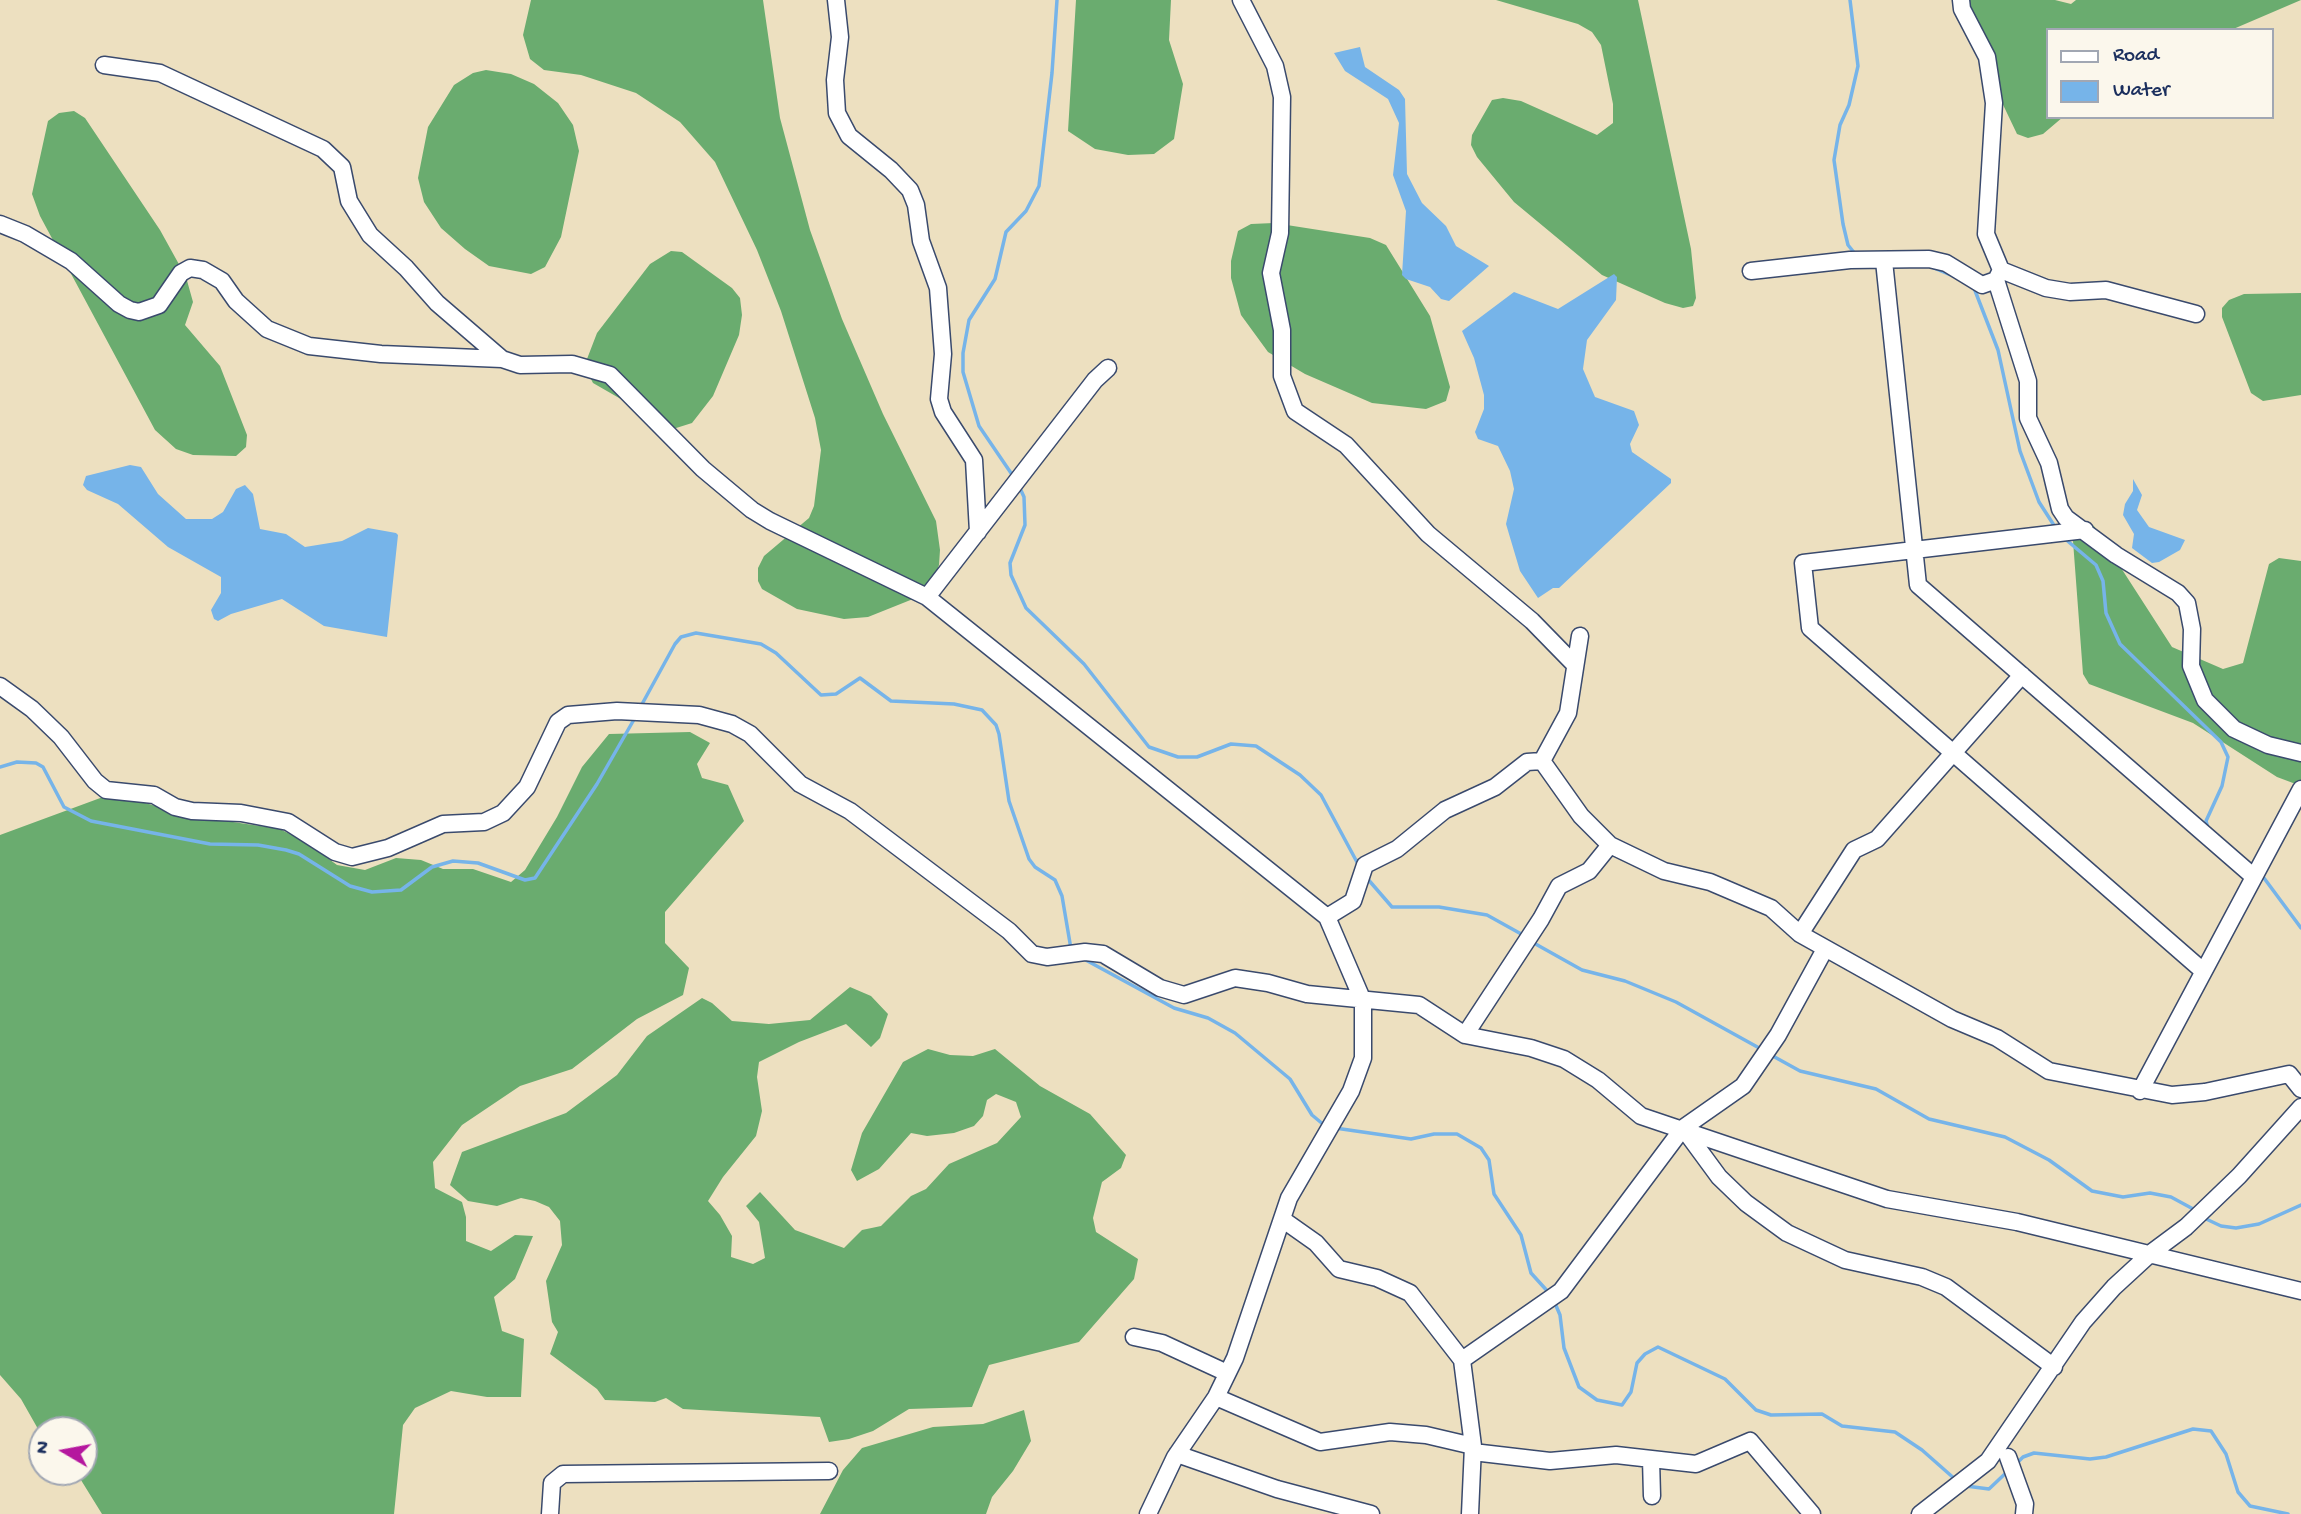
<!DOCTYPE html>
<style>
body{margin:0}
#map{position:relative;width:2301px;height:1514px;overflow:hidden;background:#ede0c0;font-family:"Gochi Hand",sans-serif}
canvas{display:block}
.legend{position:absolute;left:2046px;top:28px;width:228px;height:91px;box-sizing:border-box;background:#fbf7ec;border:2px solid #a1a7b3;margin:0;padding:9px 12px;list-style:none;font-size:21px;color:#1b2f5e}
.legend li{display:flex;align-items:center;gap:14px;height:35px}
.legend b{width:35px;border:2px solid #a1a7b3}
.north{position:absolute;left:28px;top:1416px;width:70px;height:70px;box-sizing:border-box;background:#fbf7ec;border:2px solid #a1a7b3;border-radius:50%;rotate:280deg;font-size:19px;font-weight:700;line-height:28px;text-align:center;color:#1b2f5e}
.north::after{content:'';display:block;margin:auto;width:24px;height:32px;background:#b5179e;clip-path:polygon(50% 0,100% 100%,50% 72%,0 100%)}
</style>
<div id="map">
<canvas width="2301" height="1514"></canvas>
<ul class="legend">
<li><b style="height:9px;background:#fff"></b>Road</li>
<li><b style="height:19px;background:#76b4e9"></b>Water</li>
</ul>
<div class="north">N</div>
</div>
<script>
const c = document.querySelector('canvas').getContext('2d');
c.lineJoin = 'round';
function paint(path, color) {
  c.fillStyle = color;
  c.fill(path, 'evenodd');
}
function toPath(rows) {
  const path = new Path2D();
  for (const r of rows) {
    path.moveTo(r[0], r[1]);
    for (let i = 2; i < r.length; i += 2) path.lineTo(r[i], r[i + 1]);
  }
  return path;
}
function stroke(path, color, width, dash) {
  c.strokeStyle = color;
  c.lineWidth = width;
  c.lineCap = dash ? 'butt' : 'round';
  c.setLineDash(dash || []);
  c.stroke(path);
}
paint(toPath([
 [531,0,763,0,780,118,810,230,842,319,883,414,936,521,940,550,939,565,932,584,913,599,868,617,844,619,797,609,762,589,758,581,758,568,764,556,809,518,814,506,821,450,815,418,781,311,757,250,715,162,680,122,636,93,581,75,544,70,530,59,523,35],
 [1076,0,1171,0,1169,40,1183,84,1174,139,1154,154,1128,155,1095,149,1068,131],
 [1496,0,1638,0,1691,249,1696,298,1693,306,1683,308,1665,303,1602,275,1514,202,1477,157,1471,145,1472,135,1492,100,1503,98,1521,101,1597,135,1613,123,1613,104,1601,45,1592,32,1578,24],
 [1966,0,2055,0,2071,4,2076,0,2301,0,2231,30,2047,30,2047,117,2063,117,2043,134,2028,138,2017,134,1975,46],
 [486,70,511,74,534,84,558,103,573,125,579,151,561,237,545,267,531,274,489,266,465,249,441,228,424,202,418,178,428,127,454,85,473,73],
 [74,111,85,118,160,230,186,277,193,302,185,325,220,366,247,435,246,447,236,456,193,455,176,449,155,430,40,216,32,194,48,121,59,113],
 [1274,223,1370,238,1386,245,1430,316,1450,387,1446,401,1426,409,1372,403,1305,374,1268,352,1241,315,1231,278,1231,261,1238,231,1251,224],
 [671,251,682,252,732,288,740,298,742,315,739,335,713,396,692,423,673,429,593,383,588,373,587,359,597,333,650,264],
 [2301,293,2301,395,2263,401,2251,393,2222,317,2222,308,2229,300,2244,294],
 [2085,523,2094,526,2172,647,2223,669,2243,663,2269,564,2279,558,2301,561,2301,786,2277,777,2193,723,2089,684,2083,674,2073,541,2073,532],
 [690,732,710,743,697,764,702,778,728,785,744,821,665,912,665,943,689,968,683,995,637,1019,572,1069,520,1086,462,1125,433,1162,435,1188,462,1202,466,1217,466,1241,491,1251,515,1235,533,1236,515,1279,494,1297,502,1331,524,1339,521,1397,487,1397,451,1391,415,1408,403,1425,394,1514,102,1514,76,1472,84,1472,84,1430,42,1430,42,1436,21,1399,0,1375,0,835,103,797,142,802,186,815,280,829,307,843,337,865,365,870,396,858,421,860,443,869,473,869,511,882,525,870,557,817,582,767,609,734],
 [850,987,871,996,888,1014,880,1038,871,1047,846,1024,799,1042,759,1062,757,1077,762,1111,756,1136,723,1177,708,1201,720,1215,732,1236,731,1257,753,1264,765,1258,759,1222,746,1206,760,1192,795,1230,844,1248,862,1230,881,1226,911,1196,926,1189,949,1164,997,1143,1021,1117,1016,1102,996,1094,987,1100,983,1116,974,1126,954,1133,927,1136,911,1133,879,1169,857,1181,851,1170,862,1133,903,1062,928,1049,950,1055,973,1056,995,1049,1040,1086,1090,1114,1126,1155,1121,1168,1102,1182,1093,1218,1096,1232,1138,1259,1134,1279,1079,1342,989,1365,972,1407,909,1409,873,1431,849,1439,829,1442,820,1417,683,1409,666,1398,655,1402,605,1400,597,1389,550,1354,558,1332,552,1322,546,1281,562,1245,560,1221,549,1207,535,1201,521,1198,497,1206,468,1201,450,1185,462,1152,566,1113,617,1075,647,1036,702,998,712,1003,732,1021,769,1024,810,1020],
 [1024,1410,1031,1441,1013,1471,992,1497,986,1514,820,1514,843,1470,862,1448,933,1427,983,1424]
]), '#6aac6f');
paint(toPath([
 [1360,47,1365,67,1399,90,1405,99,1407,174,1422,203,1446,226,1456,246,1489,266,1449,301,1441,299,1430,287,1406,279,1402,275,1406,211,1393,175,1399,123,1388,99,1345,71,1334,53],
 [1614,274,1617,277,1616,300,1587,340,1583,369,1595,397,1634,411,1639,425,1630,444,1632,452,1671,479,1671,483,1559,588,1553,588,1538,598,1520,571,1506,524,1514,489,1510,471,1498,446,1478,439,1475,432,1484,409,1484,395,1474,358,1462,331,1514,292,1558,309],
 [130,465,141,467,158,494,186,519,212,519,223,512,236,489,245,485,253,494,260,529,286,534,305,547,342,541,368,528,396,533,398,535,387,637,324,626,282,599,231,614,218,621,214,619,211,610,221,593,221,577,168,547,118,504,87,490,83,485,86,476],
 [2133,479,2142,495,2137,510,2149,527,2185,540,2180,550,2159,562,2152,563,2132,548,2134,534,2123,515,2125,504,2133,491]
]), '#76b4e9');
stroke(toPath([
 [1850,0,1858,66,1849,105,1840,125,1834,160,1843,224,1848,245,1856,255],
 [1934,268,1953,276],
 [1974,288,1998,350,2020,451,2039,502,2057,530],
 [1013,476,979,426,963,372,963,353,969,320,995,279,1006,232,1026,211,1039,186,1052,73,1057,0],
 [1019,486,1024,497,1025,525,1010,563,1011,575,1026,608,1084,664,1149,747,1178,757,1197,757,1231,744,1256,746,1300,775,1321,795,1358,864],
 [2064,538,2096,565,2103,581,2106,613,2120,644,2221,742,2228,757,2222,786,2206,821,2208,828],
 [641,706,675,644,681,637,696,633,761,644,776,653,821,695,836,694,860,678,891,701,954,704,982,710,996,725,999,734,1009,801,1029,859,1035,867,1055,880,1062,896,1071,949],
 [0,767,17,762,36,763,43,767,64,807,91,821,210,844,258,845,286,850,299,854,350,886,372,892,401,890,432,867,453,861,478,863,525,880,535,878,597,784,636,716],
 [2261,874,2301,928],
 [1366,877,1392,907,1439,907,1487,915,1523,935],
 [1532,942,1582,970,1625,981,1676,1002,1761,1049],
 [1082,958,1174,1008,1208,1018,1235,1033,1290,1079,1312,1115,1324,1125],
 [1771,1055,1800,1071,1876,1089,1929,1119,2005,1137,2049,1160,2092,1191,2123,1197,2150,1193,2171,1197,2195,1210],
 [1335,1128,1411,1139,1434,1134,1457,1134,1481,1148,1489,1160,1494,1194,1521,1235,1531,1273,1550,1294],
 [2204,1218,2221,1226,2236,1228,2259,1224,2301,1205],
 [1554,1301,1560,1315,1564,1348,1579,1387,1597,1400,1622,1405,1631,1392,1637,1363,1645,1354,1658,1347,1725,1379,1756,1410,1771,1415,1822,1414,1842,1426,1895,1432,1922,1450,1956,1480],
 [2015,1465,2023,1457,2034,1453,2090,1459,2106,1457,2193,1429,2211,1431,2226,1454,2238,1492,2250,1506,2288,1514],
 [1966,1486,1989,1489,2009,1470]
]), '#76b4e9', 3.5);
const minor = toPath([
 [836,0,840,37,835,80,837,113,849,136,891,170,910,190,916,205,921,241,938,288,943,354,939,399,943,412,974,460,978,532],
 [1241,0,1275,66,1282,97,1280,233,1271,273,1282,330,1282,376,1295,411,1346,445,1428,534,1532,621,1575,665],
 [1961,0,1962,9,1987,57,1994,103,1986,234,2001,270,2046,288,2070,292,2106,290,2196,314],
 [104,65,160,73,323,149,342,167,349,201,370,235,406,268,437,303,502,359,520,365,572,364,610,375,703,469,752,510,770,521,927,597,1327,917,1363,1001,1363,1058,1351,1091,1289,1198,1235,1358,1216,1397,1175,1457,1148,1514],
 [0,224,25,234,71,261,119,304,130,310,139,312,159,305,181,273,190,268,203,270,222,281,236,301,267,329,309,346,381,354,502,359],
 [1884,261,1918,585,2254,877],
 [2001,270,1996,280,2028,381,2028,418,2049,463,2060,509,2066,518,2116,555,2178,593,2187,603,2192,629,2191,666,2205,700,2234,729,2268,745,2301,753],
 [1751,271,1850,260,1929,259,1946,263,1982,285,1996,280],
 [2085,530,1803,563,1810,628,2203,971],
 [927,597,1095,380,1108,368],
 [0,686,32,709,61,737,95,781,106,790,154,795,175,807,192,811,241,813,288,822,335,852,352,857,388,848,443,824,484,822,503,813,527,787,558,722,568,715,617,711,699,715,732,724,750,734,800,784,850,811,1009,931,1032,954,1047,957,1085,952,1103,954,1160,988,1184,995,1235,978,1268,983,1307,994,1419,1005,1465,1035,1531,1048,1564,1059,1598,1080,1641,1116,1887,1199,2017,1222,2301,1291],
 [1542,761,1581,816,1610,845,1664,871,1710,882,1771,908,1800,934,1952,1019,1997,1038,2049,1071,2172,1095,2205,1092,2289,1074,2301,1089],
 [1542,761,1568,713,1580,636],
 [1327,917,1353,901,1365,865,1397,849,1445,810,1495,787,1527,762,1542,761],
 [1800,934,1854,850,1877,839,2022,675],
 [1465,1035,1541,919,1559,886,1589,871,1610,845],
 [2140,1091,2301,789],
 [1683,1128,1719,1177,1746,1203,1787,1233,1845,1260,1922,1277,1946,1287,2054,1367],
 [1282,1219,1316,1243,1339,1269,1377,1278,1410,1293,1462,1360,1473,1446,1470,1514],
 [1134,1337,1162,1343,1227,1373],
 [1462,1360,1561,1291,1683,1128,1743,1086,1778,1035,1825,949],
 [1216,1397,1320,1442,1390,1432,1426,1435,1473,1446],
 [1473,1452,1550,1461,1616,1455,1696,1464,1750,1441,1812,1514],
 [1177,1454,1277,1489,1371,1514],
 [2008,1457,2025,1504,2024,1514],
 [1651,1459,1652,1496],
 [550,1514,552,1483,563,1474,829,1471],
 [1920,1514,1988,1461,2083,1322,2114,1287,2151,1253,2186,1227,2239,1176,2301,1107]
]);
stroke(minor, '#3a4a6d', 19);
stroke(minor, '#fff', 16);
</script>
